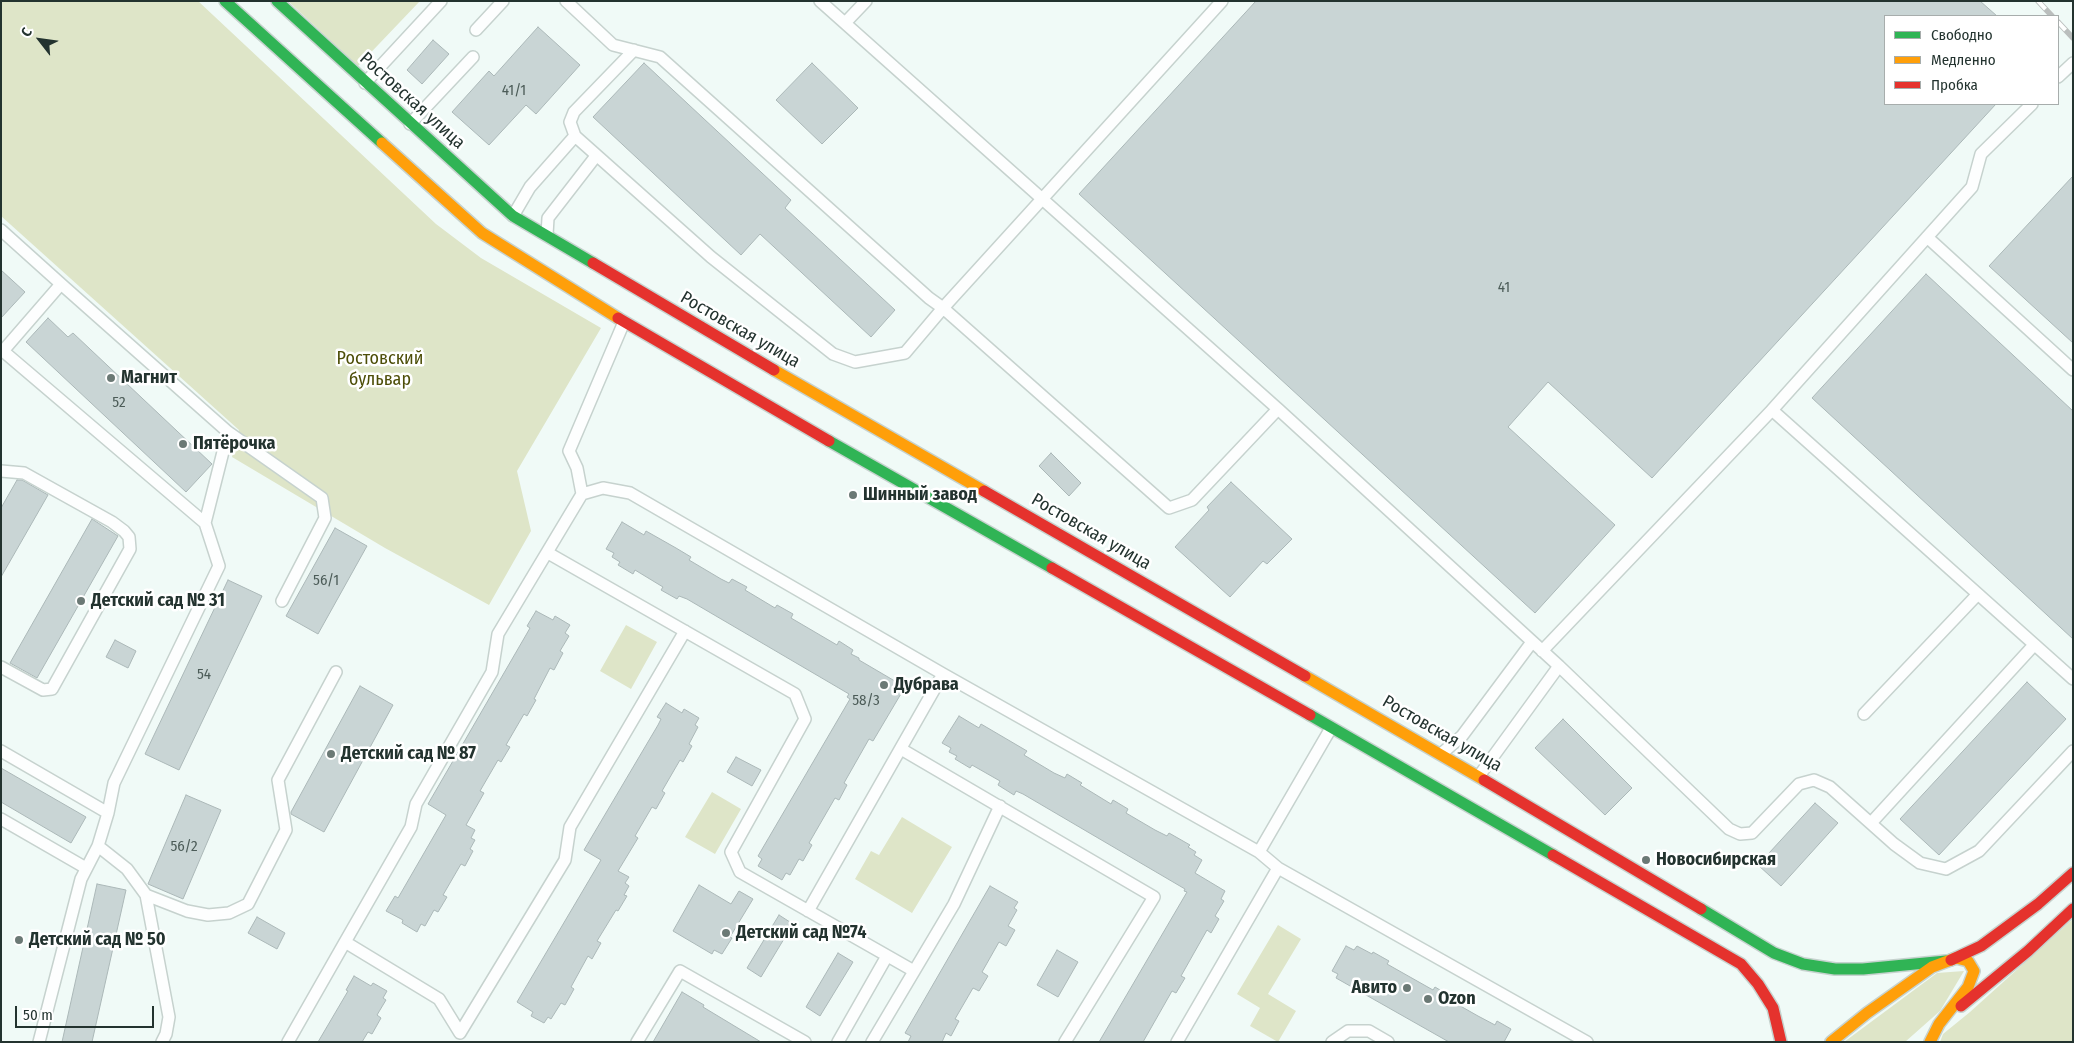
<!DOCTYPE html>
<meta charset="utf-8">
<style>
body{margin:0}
#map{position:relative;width:2074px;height:1043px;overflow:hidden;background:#f0faf7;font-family:"Fira Sans Condensed",sans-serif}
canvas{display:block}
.frame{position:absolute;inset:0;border:2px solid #23332f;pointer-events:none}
.legend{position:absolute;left:1884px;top:15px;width:175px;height:90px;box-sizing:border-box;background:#fff;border:1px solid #a7adac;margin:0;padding:6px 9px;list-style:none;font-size:15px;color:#23332f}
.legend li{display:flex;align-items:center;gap:10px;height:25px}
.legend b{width:25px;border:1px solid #a7adac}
.north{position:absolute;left:15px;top:15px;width:50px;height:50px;-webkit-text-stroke:4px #fff;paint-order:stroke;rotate:300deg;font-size:14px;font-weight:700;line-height:20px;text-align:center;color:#23332f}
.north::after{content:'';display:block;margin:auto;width:18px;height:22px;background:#23332f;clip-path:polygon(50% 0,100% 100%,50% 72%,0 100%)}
.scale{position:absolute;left:15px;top:1006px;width:139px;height:22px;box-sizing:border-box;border:2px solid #23332f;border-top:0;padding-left:6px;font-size:15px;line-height:18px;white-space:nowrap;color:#23332f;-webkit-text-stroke:4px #fff;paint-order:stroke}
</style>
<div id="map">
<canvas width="2074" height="1043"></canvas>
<div class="frame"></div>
<ul class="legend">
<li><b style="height:6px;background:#30b455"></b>Свободно</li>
<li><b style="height:6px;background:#ff9f0a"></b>Медленно</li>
<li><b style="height:6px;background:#e5322d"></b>Пробка</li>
</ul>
<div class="north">С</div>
<div class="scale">50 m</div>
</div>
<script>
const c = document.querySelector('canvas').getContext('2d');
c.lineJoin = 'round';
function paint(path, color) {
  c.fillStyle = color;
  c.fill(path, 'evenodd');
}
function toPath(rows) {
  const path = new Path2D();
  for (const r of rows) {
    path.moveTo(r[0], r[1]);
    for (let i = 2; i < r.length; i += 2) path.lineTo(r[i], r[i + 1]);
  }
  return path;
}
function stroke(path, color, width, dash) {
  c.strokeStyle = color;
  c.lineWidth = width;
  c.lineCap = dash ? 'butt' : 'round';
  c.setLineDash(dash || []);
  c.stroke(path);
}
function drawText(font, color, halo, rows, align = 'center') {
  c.font = font + ' "Fira Sans Condensed",sans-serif';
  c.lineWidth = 5;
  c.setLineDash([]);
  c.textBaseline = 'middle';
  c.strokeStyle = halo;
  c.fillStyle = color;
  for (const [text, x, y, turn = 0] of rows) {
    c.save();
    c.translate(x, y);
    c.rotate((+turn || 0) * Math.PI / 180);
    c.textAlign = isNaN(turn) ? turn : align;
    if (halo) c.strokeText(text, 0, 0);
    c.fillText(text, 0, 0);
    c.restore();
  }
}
paint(toPath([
 [1,1,198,1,436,224,481,258,601,328,517,471,531,531,489,605,385,548,232,457,239,430,1,216],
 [288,1,420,1,358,66],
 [626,625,657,642,631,689,600,671],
 [712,792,741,809,715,854,685,837],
 [902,817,952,847,912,913,855,879,871,851,879,855],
 [2073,919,2073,1042,1940,1042,1943,1034,1970,1012],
 [1278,925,1301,939,1268,994,1296,1011,1278,1042,1250,1026,1260,1008,1237,994],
 [1964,971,1940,1011,1905,1042,1844,1042,1937,973]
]), '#dee5c8');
const building = toPath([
 [1256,1,1980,1,1997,16,1885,16,1885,104,1996,104,1652,478,1548,382,1508,427,1615,525,1535,613,1079,194,1256,1],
 [538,27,580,65,536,114,526,105,489,145,452,112,489,71,494,76,538,27],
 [433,40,449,54,422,84,407,70,433,40],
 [644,63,791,200,785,208,895,310,871,337,760,234,741,255,593,117,644,63],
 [812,63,858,108,822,144,776,100,812,63],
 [2073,176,2073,343,1989,266,2073,176],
 [1,270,25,292,1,318,1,270],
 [1926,274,2073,411,2073,639,1812,398,1926,274],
 [48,318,68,337,73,333,212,464,186,492,26,342,48,318],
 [1051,453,1081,483,1069,496,1039,466,1051,453],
 [17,480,22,480,48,495,1,577,1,508,17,480],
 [1231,482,1292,539,1267,564,1263,561,1230,597,1175,547,1209,510,1207,507,1231,482],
 [92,519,118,536,37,678,10,663,92,519],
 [622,522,644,535,646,531,676,548,691,557,689,560,721,579,729,583,732,579,747,587,745,590,775,608,777,605,793,614,791,618,837,645,839,641,853,650,851,654,859,658,859,660,905,687,873,741,869,739,844,783,847,785,839,800,835,798,809,843,812,845,803,861,799,859,790,875,786,873,782,880,758,866,762,859,758,856,850,699,847,697,849,694,687,599,679,596,677,599,661,590,663,587,635,570,633,574,618,565,620,562,612,557,614,553,606,549,622,522],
 [335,528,367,546,318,634,286,616,335,528],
 [228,580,262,596,179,770,145,754,228,580],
 [536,611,553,620,555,616,570,625,565,633,569,636,560,651,563,653,554,670,550,668,534,699,536,700,527,716,524,714,506,745,510,747,501,762,498,760,480,791,484,793,466,825,475,830,471,838,475,840,470,849,473,851,465,866,461,864,443,895,447,897,438,912,434,910,425,926,421,924,417,932,402,923,403,920,386,911,395,896,398,898,446,815,428,804,526,635,530,628,527,626,536,611],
 [115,640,136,651,128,668,106,657,115,640],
 [2027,682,2066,719,1939,855,1900,819,2027,682],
 [360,686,393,705,324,832,291,814,291,812,360,686],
 [666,703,682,713,684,709,699,718,695,725,698,727,689,744,692,746,683,762,680,760,662,791,665,793,656,809,652,807,635,836,638,838,618,871,629,877,625,883,629,886,624,895,627,896,618,911,616,910,597,941,601,943,592,959,588,956,571,987,574,989,565,1005,561,1003,551,1019,548,1017,544,1023,531,1016,533,1012,517,1002,601,860,584,850,658,725,661,719,657,717,666,703],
 [959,716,979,728,981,724,1027,751,1024,755,1054,773,1065,778,1067,774,1082,783,1080,785,1111,804,1113,800,1128,809,1126,813,1155,830,1167,836,1169,833,1190,845,1188,847,1196,852,1194,855,1202,860,1195,873,1225,891,1221,899,1224,901,1215,916,1219,919,1211,933,1207,930,1181,976,1185,978,1176,993,1172,991,1143,1042,1099,1042,1187,892,1184,891,1185,889,1023,794,1016,791,1014,795,998,785,1000,781,972,765,970,768,955,759,957,756,949,752,951,748,942,743,959,716],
 [1563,719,1632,788,1605,815,1535,748,1563,719],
 [736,757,761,770,752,786,727,772,736,757],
 [1,768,86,817,71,843,1,802,1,768],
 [186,795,221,810,183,899,148,884,186,795],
 [1815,803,1838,823,1781,886,1758,865,1815,803],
 [97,884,126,890,92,1042,62,1042,97,884],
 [699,885,731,904,739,891,753,899,730,937,732,938,722,954,714,950,712,954,673,931,699,885],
 [990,886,1018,902,1014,908,1017,910,1008,926,1015,930,1006,946,999,942,982,972,988,976,979,991,973,988,955,1019,959,1021,951,1036,946,1033,942,1042,908,1042,911,1036,905,1033,990,886],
 [779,915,793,924,761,977,747,968,779,915],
 [257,917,285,933,277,949,248,933,257,917],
 [1346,946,1354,950,1357,946,1372,954,1373,952,1389,961,1387,964,1433,990,1435,987,1450,996,1448,999,1478,1016,1495,1025,1497,1021,1511,1029,1504,1042,1449,1042,1336,978,1338,974,1332,971,1346,946],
 [1057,950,1078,962,1058,997,1037,985,1057,950],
 [838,953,853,962,820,1016,806,1007,838,953],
 [354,976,371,986,373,983,387,991,383,998,386,1000,377,1015,381,1018,372,1034,368,1032,362,1042,318,1042,348,991,346,990,354,976],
 [682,992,704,1005,703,1007,761,1042,653,1042,682,992]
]);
paint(building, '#c9d5d5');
stroke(building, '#abb8b8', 1);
const lane = toPath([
 [566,1,613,45,660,57,929,298,943,308,1169,508,1192,500,1278,409],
 [820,1,1278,409,1559,666,1729,829,1740,834,1752,833,1799,784,1814,780,1830,787,1894,844,1920,863,1946,869,1979,851,2073,751],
 [845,23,866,1],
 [476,30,503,1],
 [634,50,574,112,570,122,575,136,711,257,833,354,855,362,905,353,943,308,1222,1],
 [2058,77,2073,63],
 [365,83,441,1],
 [410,124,473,57],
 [513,216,530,187,575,136],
 [1,230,61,284,3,351,205,523],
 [547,235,548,218,596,156],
 [1927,237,2073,370],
 [61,284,228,432,322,498,325,518,282,601],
 [1772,410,2073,679],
 [1,471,24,473,112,522,124,531,129,537,130,549,52,689,43,690,1,667],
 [582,494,603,488,630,493,943,674,1259,852],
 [548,553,795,694,805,719,731,852,740,872,914,971],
 [1542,651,1772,410,1972,187,1981,154,2032,104],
 [1864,714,1978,594],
 [1331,728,1259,852,1278,868,1587,1042],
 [901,749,1154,897,1065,1042],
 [1,751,108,813],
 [1441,754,1462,736,1532,642],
 [1479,776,1559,666],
 [1,819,86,868],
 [1871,823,2034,645],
 [98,846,127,869,146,895,187,911,208,915,229,913,248,904,286,830,278,780,336,672],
 [146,895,169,1017,166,1034,162,1042],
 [808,911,943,674],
 [345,942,411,827,416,804,492,672,498,634,582,494,577,468,569,451,624,322],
 [39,1042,81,879,98,846,108,813,114,783,219,566,205,523,228,432],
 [288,1042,345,942,439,999,460,1033,565,860,570,827,685,631],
 [637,1042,680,971,805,1042],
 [838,1042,887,956],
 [872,1042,954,904,1000,806],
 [1177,1042,1278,868],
 [1332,1042,1348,1031,1369,1031,1388,1042]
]);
const fast = toPath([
 [225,1,382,143],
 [277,1,513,216,593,263],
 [829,441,1052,568],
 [1310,715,1553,855],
 [1701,909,1774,953,1803,964,1835,969,1863,969,1946,961]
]);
const slow = toPath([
 [382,143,482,233,618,318],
 [774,370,984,491],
 [1305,676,1484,780],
 [1831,1042,1867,1013,1932,967,1956,958,1968,961,1974,971,1968,987,1939,1024,1930,1042]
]);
const jam = toPath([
 [593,263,774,370],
 [618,318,829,441],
 [984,491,1305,676],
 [1052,568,1310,715],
 [1484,780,1701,909],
 [1553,855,1741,964,1758,984,1773,1008,1781,1042],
 [1951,960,1981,946,2038,904,2073,873],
 [1961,1006,2028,951,2073,909]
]);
stroke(lane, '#c6d2ce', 14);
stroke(fast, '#c6d2ce', 14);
stroke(slow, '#c6d2ce', 14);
stroke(jam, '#c6d2ce', 14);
stroke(lane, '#fdfefe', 11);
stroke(fast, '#30b455', 11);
stroke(slow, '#ff9f0a', 11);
stroke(jam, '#e5322d', 11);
const rail = toPath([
 [2038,1,2052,16],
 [2058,22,2073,38]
]);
stroke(rail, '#babebd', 5.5);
stroke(rail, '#fff', 4, [11]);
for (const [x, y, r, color] of [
 [111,378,5,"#6b7975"],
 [183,444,5,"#6b7975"],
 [853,495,5,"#6b7975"],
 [81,601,5,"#6b7975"],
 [884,685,5,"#6b7975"],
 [331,754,5,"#6b7975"],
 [1646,860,5,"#6b7975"],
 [726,933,5,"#6b7975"],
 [19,940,5,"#6b7975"],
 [1407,988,5,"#6b7975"],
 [1428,999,5,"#6b7975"]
]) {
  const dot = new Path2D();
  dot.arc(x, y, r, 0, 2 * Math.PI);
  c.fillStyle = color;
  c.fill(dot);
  stroke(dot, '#fff', 2);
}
drawText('15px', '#4c5c58', null, [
 ["41/1",514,91],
 ["41",1504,288],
 ["52",119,403],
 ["56/1",326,581],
 ["54",204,675],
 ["58/3",866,701],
 ["56/2",184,847]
]);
drawText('18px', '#23332f', '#fff', [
 ["Ростовская улица",412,101,42],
 ["Ростовская улица",740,330,30],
 ["Ростовская улица",1091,532,30],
 ["Ростовская улица",1442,734,30]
]);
drawText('18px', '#4d4e08', '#fff', [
 ["Ростовский",380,359],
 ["бульвар",380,380]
]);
drawText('bold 18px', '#23332f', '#fff', [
 ["Магнит",121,378],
 ["Пятёрочка",193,444],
 ["Шинный завод",863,495],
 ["Детский сад № 31",91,601],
 ["Дубрава",894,685],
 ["Детский сад № 87",341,754],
 ["Новосибирская",1656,860],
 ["Детский сад №74",736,933],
 ["Детский сад № 50",29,940],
 ["Авито",1397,988,"right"],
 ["Ozon",1438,999]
], 'left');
</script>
